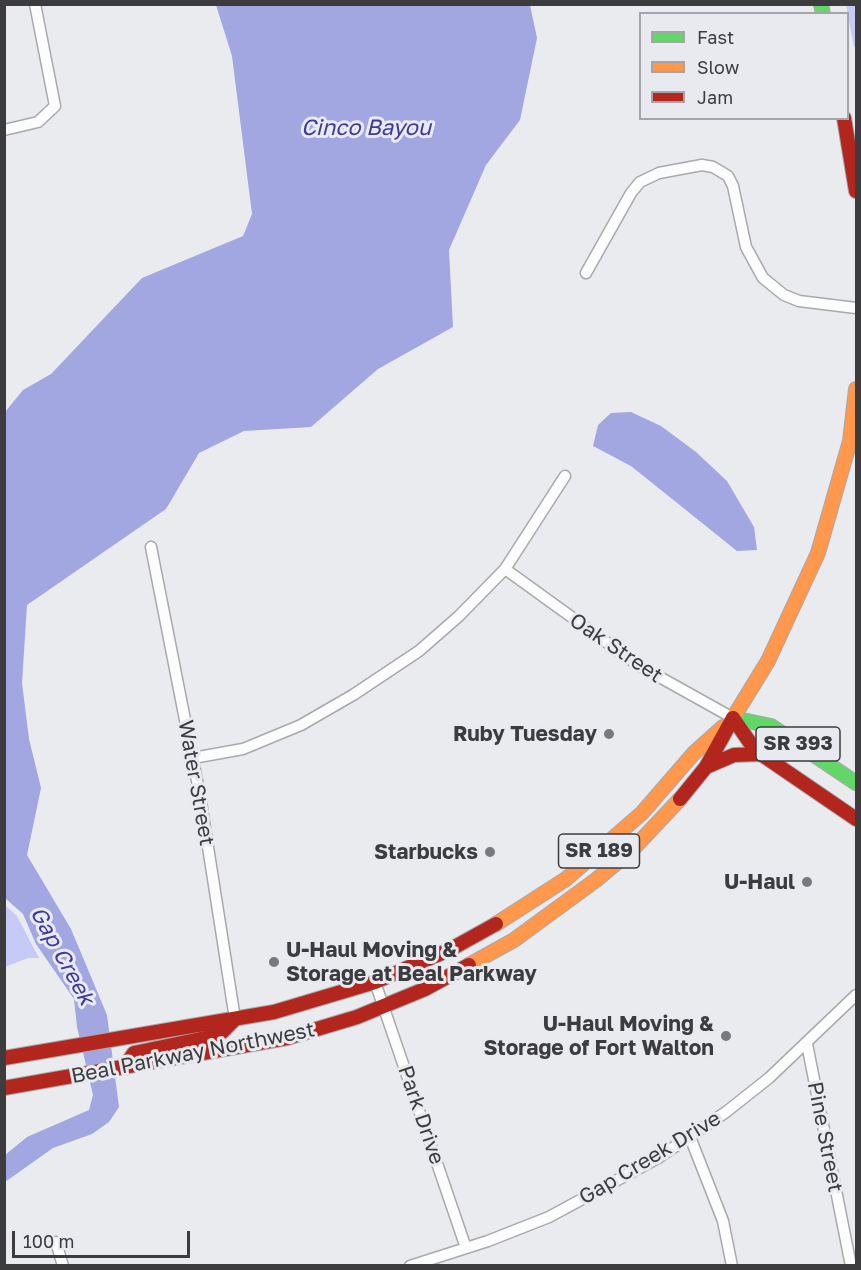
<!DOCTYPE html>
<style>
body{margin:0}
#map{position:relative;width:861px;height:1270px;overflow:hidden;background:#eaebef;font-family:"Golos Text",sans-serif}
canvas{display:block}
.frame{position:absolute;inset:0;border:6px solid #3c3c3f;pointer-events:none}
.legend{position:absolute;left:639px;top:12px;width:210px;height:108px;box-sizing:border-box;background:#e9eaf0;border:2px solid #a4a4a9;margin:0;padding:8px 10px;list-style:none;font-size:18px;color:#3c3c3f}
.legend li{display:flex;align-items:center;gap:12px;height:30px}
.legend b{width:30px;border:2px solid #a4a4a9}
.scale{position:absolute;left:12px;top:1231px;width:178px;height:27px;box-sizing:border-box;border:3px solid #3c3c3f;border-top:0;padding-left:8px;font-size:18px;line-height:21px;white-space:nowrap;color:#3c3c3f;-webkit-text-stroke:4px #e9eaf0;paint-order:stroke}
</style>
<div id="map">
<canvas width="861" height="1270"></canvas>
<div class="frame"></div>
<ul class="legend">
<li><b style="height:8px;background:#63d668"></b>Fast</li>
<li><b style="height:8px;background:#ff974d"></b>Slow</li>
<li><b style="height:8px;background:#b3261e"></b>Jam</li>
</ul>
<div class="scale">100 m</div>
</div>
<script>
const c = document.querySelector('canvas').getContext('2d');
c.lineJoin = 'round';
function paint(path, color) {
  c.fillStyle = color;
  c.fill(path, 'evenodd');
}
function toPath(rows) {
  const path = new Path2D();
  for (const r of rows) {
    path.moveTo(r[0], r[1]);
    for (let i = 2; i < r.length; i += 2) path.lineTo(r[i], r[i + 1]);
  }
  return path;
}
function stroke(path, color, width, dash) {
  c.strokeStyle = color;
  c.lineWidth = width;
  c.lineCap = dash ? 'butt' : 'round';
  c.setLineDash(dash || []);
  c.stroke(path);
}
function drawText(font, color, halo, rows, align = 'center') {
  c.font = font + ' "Golos Text",sans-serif';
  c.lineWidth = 6;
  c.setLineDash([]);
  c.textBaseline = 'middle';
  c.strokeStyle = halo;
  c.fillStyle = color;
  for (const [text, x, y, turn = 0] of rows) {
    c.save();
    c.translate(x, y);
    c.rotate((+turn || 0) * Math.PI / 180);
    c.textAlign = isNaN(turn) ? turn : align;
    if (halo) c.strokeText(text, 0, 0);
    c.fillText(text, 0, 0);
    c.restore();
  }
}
paint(toPath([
 [846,5,856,5,856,46,854,47],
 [5,905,17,916,39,958,28,958,5,967]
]), '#c6caf6');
paint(toPath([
 [216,5,530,5,537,38,520,120,486,165,449,250,453,327,378,369,311,427,244,431,199,453,166,509,27,605,22,683,29,739,41,788,27,855,71,929,107,1015,119,1107,109,1122,92,1134,53,1148,5,1182,5,1155,27,1137,89,1110,93,1095,77,1027,74,999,36,944,23,914,5,898,5,412,23,390,51,374,142,278,243,236,252,214,232,56],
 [631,412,661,426,696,452,727,481,754,527,757,550,737,551,631,466,593,446,598,425,611,413]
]), '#a2a6e1');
const street = toPath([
 [4,130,38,122,55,106,35,4],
 [586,273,631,193,640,182,659,173,702,165,713,167,728,176,733,186,746,247,763,278,784,295,799,301,856,308],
 [151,547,200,796,235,1019],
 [505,569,638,665,733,718],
 [193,758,243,749,301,725,353,695,419,651,459,616,505,569,565,476],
 [375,982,466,1248],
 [807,1044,851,1266],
 [690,1137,723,1221,732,1266],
 [56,1242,63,1266],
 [410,1266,488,1241,549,1217,658,1158,726,1112,769,1078,856,995]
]);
const fast = toPath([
 [821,4,823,14],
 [733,718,771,726,856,783]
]);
const slow = toPath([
 [733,718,768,661,818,553,850,441,856,389],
 [496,924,566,879,642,813,694,753,723,727],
 [469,965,514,940,596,880,633,849,680,799]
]);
const jam = toPath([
 [844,118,856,191],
 [733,718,755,750,856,819],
 [706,767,734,755,762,754],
 [680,799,706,767,733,718],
 [4,1058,274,1012,375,982,451,949,496,924],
 [124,1068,134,1053,210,1037,222,1032,234,1020],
 [4,1088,287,1038,357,1017,425,989,469,965]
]);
stroke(street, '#a8a9ac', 13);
stroke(fast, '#a8a9ac', 16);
stroke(slow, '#a8a9ac', 16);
stroke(jam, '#a8a9ac', 16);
stroke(street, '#fcfcfd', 10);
stroke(fast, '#63d668', 14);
stroke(slow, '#ff974d', 14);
stroke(jam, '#b3261e', 14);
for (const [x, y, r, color] of [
 [609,734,6,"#79797d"],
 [490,852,6,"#79797d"],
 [807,882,6,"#79797d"],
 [274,962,6,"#79797d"],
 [726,1036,6,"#79797d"]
]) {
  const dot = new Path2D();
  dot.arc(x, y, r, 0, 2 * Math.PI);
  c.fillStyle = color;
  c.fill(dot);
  stroke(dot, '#e9eaf0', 2);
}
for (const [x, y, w] of [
 [798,744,84],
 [599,851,81]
]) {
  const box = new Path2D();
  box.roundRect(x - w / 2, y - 17, w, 34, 4.5);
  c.fillStyle = '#e9eaf0';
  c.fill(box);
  stroke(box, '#3c3c3f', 1.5);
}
drawText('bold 20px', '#3c3c3f', null, [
 ["SR 393",798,744],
 ["SR 189",599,851]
]);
drawText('21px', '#3c3c3f', '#e9eaf0', [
 ["Oak Street",616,648,34],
 ["Water Street",196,783,80],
 ["Beal Parkway Northwest",193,1053,-11],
 ["Park Drive",421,1115,71],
 ["Pine Street",825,1137,79],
 ["Gap Creek Drive",650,1158,-31]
]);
drawText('bold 21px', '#3c3c3f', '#e9eaf0', [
 ["Ruby Tuesday",597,734],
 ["Starbucks",478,852],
 ["U-Haul",795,882],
 ["U-Haul Moving &",286,950,"left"],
 ["Storage at Beal Parkway",286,974,"left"],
 ["U-Haul Moving &",714,1024],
 ["Storage of Fort Walton",714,1048]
], 'right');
drawText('italic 22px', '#3f3a9b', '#e9eaf0', [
 ["Cinco Bayou",366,128],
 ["Gap Creek",62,956,61]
]);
</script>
